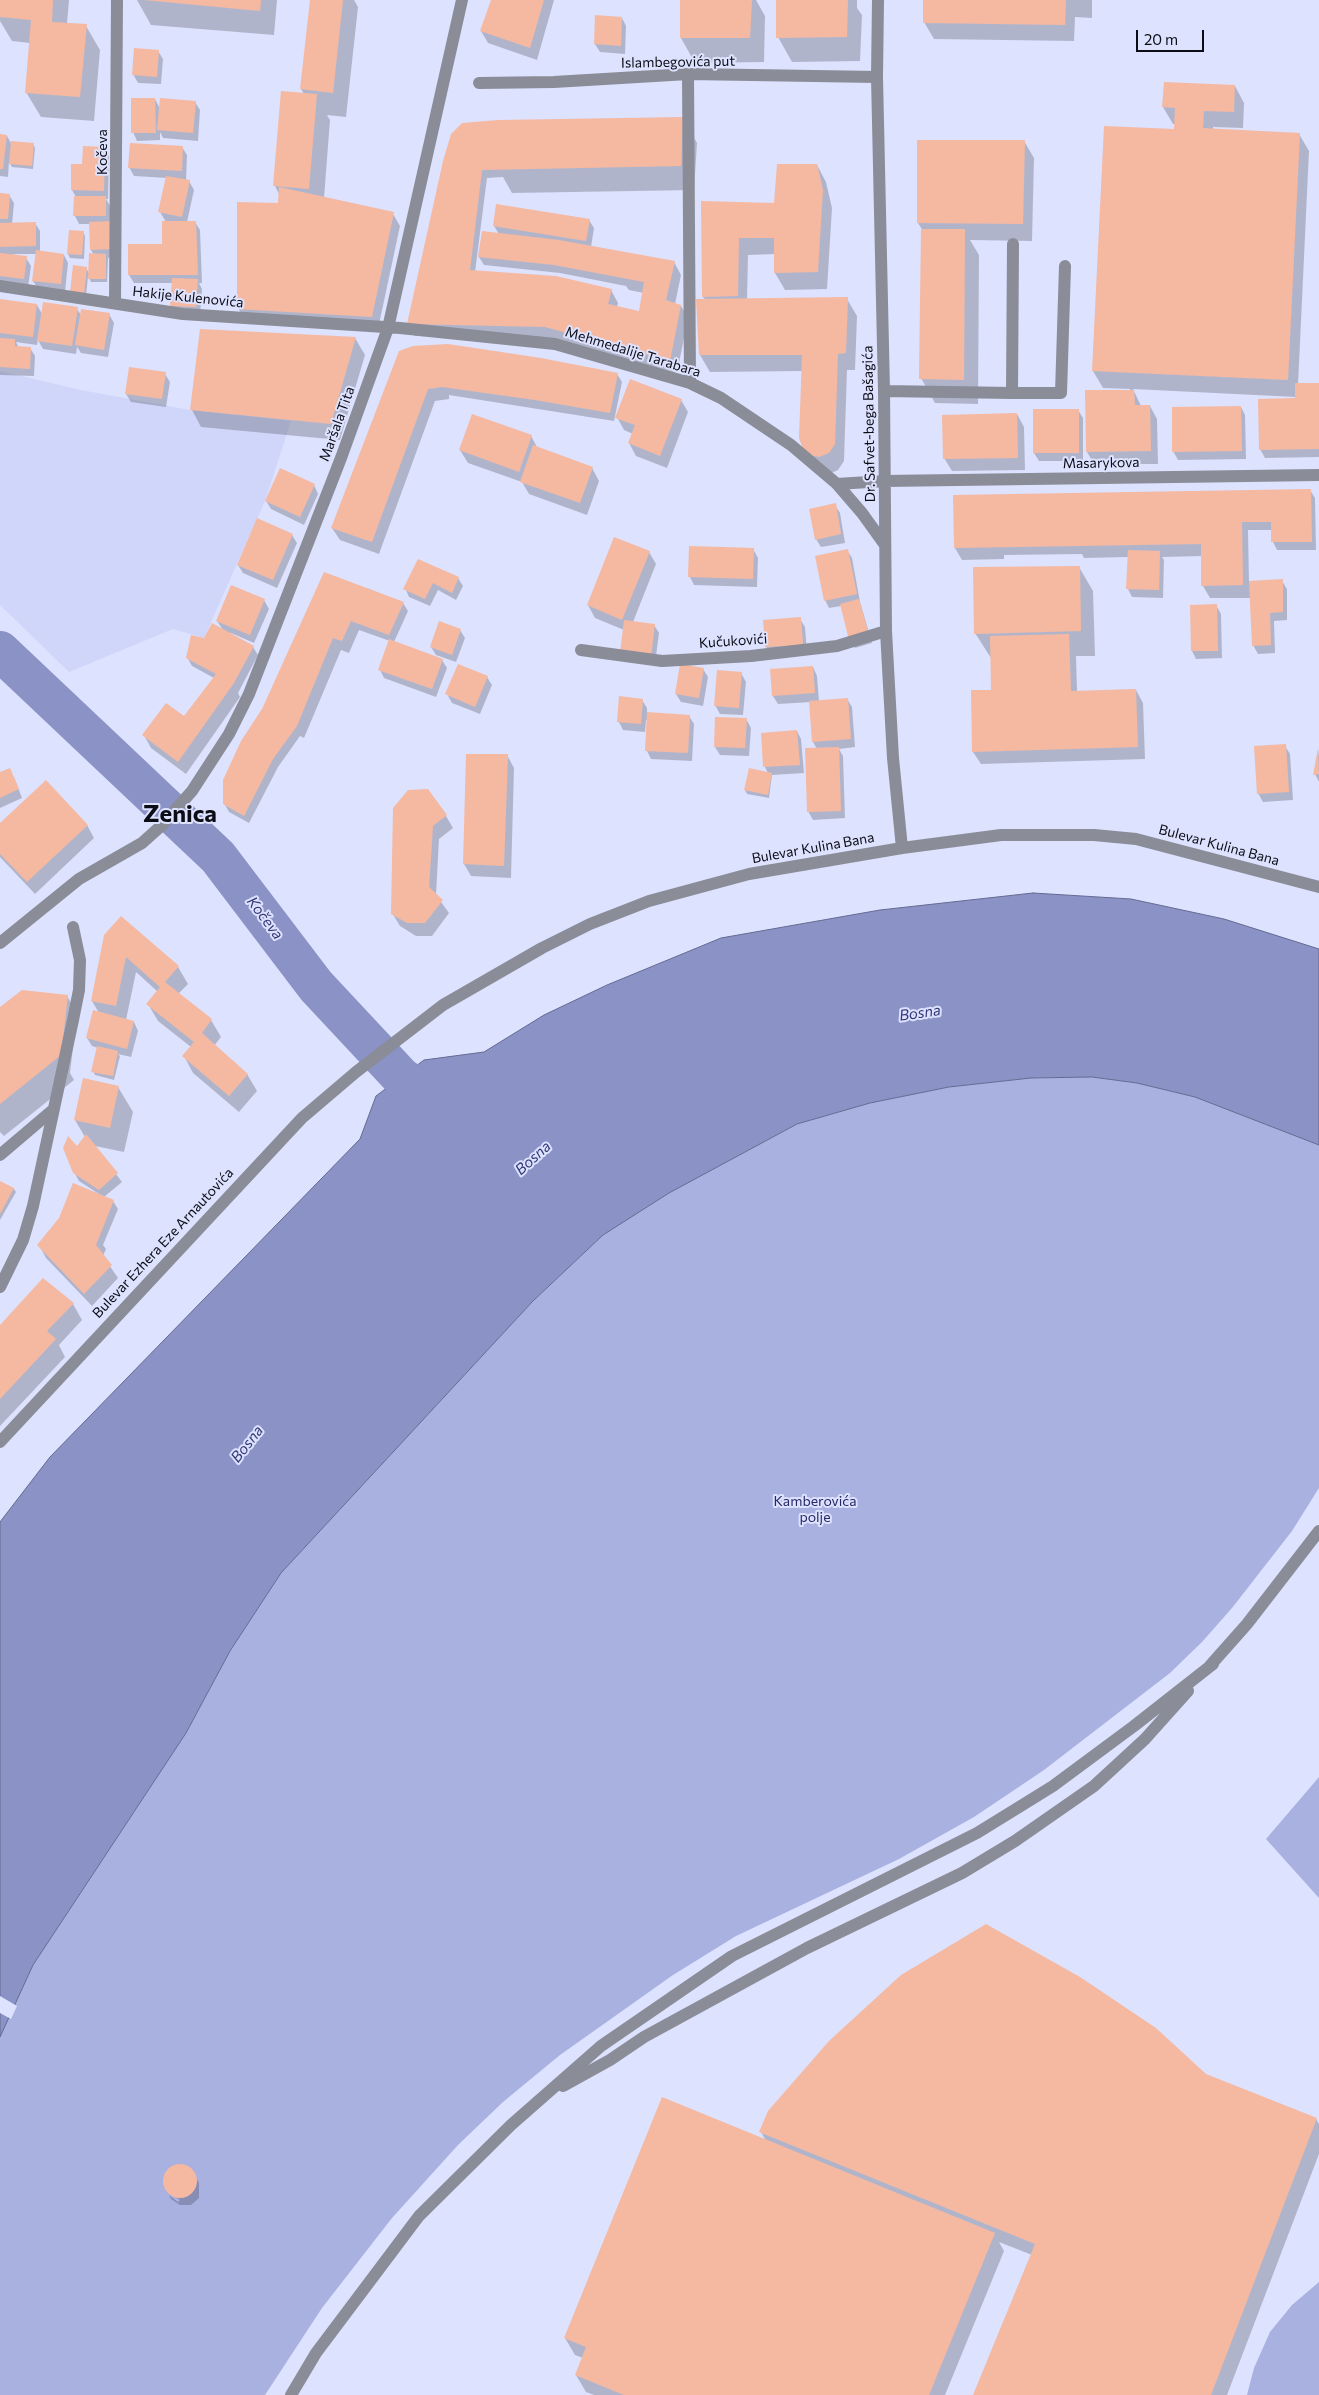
<!DOCTYPE html>
<meta charset="utf-8">
<style>
body{margin:0}
#map{position:relative;width:1319px;height:2395px;overflow:hidden;background:#dde2fe;font-family:Commissioner,sans-serif}
canvas{display:block}
.scale{position:absolute;left:1136px;top:30px;width:68px;height:22px;box-sizing:border-box;border:2px solid #0b0c15;border-top:0;padding-left:6px;font-size:15px;line-height:18px;white-space:nowrap;color:#0b0c15;-webkit-text-stroke:4px #dde2fe;paint-order:stroke}
</style>
<div id="map">
<canvas width="1319" height="2395"></canvas>
<div class="scale">20 m</div>
</div>
<script>
const c = document.querySelector('canvas').getContext('2d');
c.lineJoin = 'round';
function paint(path, color) {
  c.fillStyle = color;
  c.fill(path, 'evenodd');
}
function toPath(rows) {
  const path = new Path2D();
  for (const r of rows) {
    if (r.length === 3) {
      path.moveTo(r[0] + r[2], r[1]);
      path.arc(r[0], r[1], r[2], 0, 2 * Math.PI);
      continue;
    }
    path.moveTo(r[0], r[1]);
    for (let i = 2; i < r.length; i += 2) path.lineTo(r[i], r[i + 1]);
  }
  return path;
}
function stroke(path, color, width, dash) {
  c.strokeStyle = color;
  c.lineWidth = width;
  c.lineCap = dash ? 'butt' : 'round';
  c.setLineDash(dash || []);
  c.stroke(path);
}
function drawText(font, color, halo, rows, align = 'center') {
  c.font = font + ' Commissioner,sans-serif';
  c.lineWidth = 4;
  c.setLineDash([]);
  c.textBaseline = 'middle';
  c.strokeStyle = halo;
  c.fillStyle = color;
  for (const [text, x, y, turn = 0] of rows) {
    c.save();
    c.translate(x, y);
    c.rotate((+turn || 0) * Math.PI / 180);
    c.textAlign = isNaN(turn) ? turn : align;
    if (halo) c.strokeText(text, 0, 0);
    c.fillText(text, 0, 0);
    c.restore();
  }
}
paint(toPath([
 [0,371,81,390,190,410,291,421,265,501,204,638,173,629,69,672,0,605]
]), '#d0d6f9');
paint(toPath([
 [1092,1077,1137,1083,1195,1097,1319,1145,1319,1488,1292,1531,1232,1608,1202,1642,1170,1673,1044,1770,974,1817,899,1859,736,1936,673,1975,560,2055,503,2102,458,2145,392,2218,322,2308,265,2395,0,2395,0,2037,33,1965,186,1733,230,1651,281,1573,533,1301,603,1235,669,1193,797,1124,870,1103,949,1087,1031,1078],
 [1319,1777,1319,1898,1266,1839],
 [1319,2282,1319,2395,1247,2395,1254,2368,1270,2332,1292,2305]
]), '#a9b1e1');
const water = toPath([
 [1033,893,1131,899,1224,919,1319,949,1319,1145,1195,1097,1137,1083,1092,1077,1031,1078,949,1087,870,1103,797,1124,669,1193,603,1235,533,1301,281,1573,230,1651,186,1733,33,1965,0,2037,0,1522,50,1457,360,1139,376,1096,424,1060,484,1052,544,1015,607,985,721,938,880,910,1033,893]
]);
paint(water, '#8a92c6');
stroke(water, '#646a91', 1);
paint(toPath([
 [0,1996,17,2006,11,2019,0,2013]
]), '#dde2fe');
paint(toPath([
 [0,0,69,0,67,24,86,26,100,50,94,121,41,117,26,92,30,43,12,41,0,21],
 [137,0,277,0,274,35,151,25],
 [311,0,354,0,358,7,346,117,327,115,330,120,324,198,393,214,400,226,378,329,246,321,238,308,279,204,279,194,275,186,304,94,301,89],
 [492,0,554,0,537,60,488,43,481,31],
 [681,0,756,0,765,16,764,62,695,63,681,38],
 [777,0,857,0,857,8,862,15,860,61,792,62,778,37],
 [924,0,1092,0,1092,18,1075,17,1074,41,934,39,924,22],
 [622,18,626,26,625,54,600,52,595,44],
 [158,51,163,59,161,84,138,83,133,74],
 [1235,86,1244,103,1243,128,1213,127,1213,130,1299,134,1309,151,1298,385,1319,384,1319,457,1265,458,1260,449,1296,400,1296,397,1133,389,1141,406,1150,406,1157,419,1158,464,1094,464,1087,452,1130,391,1130,389,1103,388,1093,371,1175,130,1175,124,1173,124,1163,107],
 [155,99,160,109,195,102,200,110,198,141,163,138,160,132,160,140,137,141,133,132],
 [683,118,697,143,694,190,512,193,503,177,487,178,475,272,611,290,618,303,617,307,640,312,644,293,629,290,626,286,560,273,484,265,479,257,499,234,494,226,589,220,594,228,591,247,674,262,681,275,675,304,681,306,688,318,677,373,553,339,415,336,408,324,452,134],
 [0,136,7,136,12,145,33,144,35,148,33,169,12,167,9,162,8,177,0,176],
 [918,141,1024,141,1034,158,1032,241,970,240,979,255,978,404,935,403,921,378,923,231,918,223],
 [182,147,187,155,186,181,189,181,194,190,187,222,195,222,200,230,202,283,199,283,202,289,200,315,176,314,171,305,173,283,134,283,129,275,164,245,166,222,160,212,167,178,134,176,129,167],
 [104,148,109,156,108,199,106,199,110,206,117,257,108,258,107,282,91,282,88,276,86,297,73,296,86,268,89,273,94,255,91,250,90,224,79,224,75,216,76,197,72,190,84,166],
 [817,165,826,182,832,208,827,289,785,290,775,273,775,254,748,255,747,300,847,299,857,316,855,370,847,370,844,461,838,470,829,474,814,466,803,371,710,372,700,355,706,300,703,297,702,203,775,204],
 [0,195,9,195,14,203,12,224,35,223,40,231,40,252,64,255,68,263,65,292,38,289,33,281,37,254,12,254,26,258,31,266,28,287,0,283],
 [83,232,85,236,84,259,70,258,68,254],
 [0,300,37,305,42,314,77,309,81,315,109,314,114,323,108,357,81,353,77,347,76,354,43,349,38,340,37,345,16,342,19,348,30,348,35,356,34,376,0,375],
 [355,338,365,355,340,440,201,427,192,410],
 [400,352,617,374,622,382,614,421,449,395,449,399,435,401,379,554,340,540,332,528],
 [165,374,170,382,166,407,131,402,126,394],
 [681,400,688,412,667,468,636,456,629,443,633,434,624,430,617,417],
 [1241,407,1245,415,1246,459,1178,460,1173,451],
 [1078,410,1083,418,1083,461,1039,461,1034,453],
 [1017,414,1024,427,1025,470,952,471,944,458],
 [531,436,538,449,592,468,599,481,587,515,529,494,522,482,468,463,460,450],
 [314,485,318,494,304,525,271,509,266,501],
 [1310,490,1315,498,1316,550,1277,550,1273,542,1272,530,1248,530,1249,582,1282,581,1287,589,1287,620,1274,621,1275,653,1258,654,1253,645,1251,598,1210,598,1203,586,1202,556,1162,557,1164,560,1163,598,1132,597,1128,589,1129,557,1084,558,1082,554,1004,555,1004,559,962,560,955,548],
 [835,505,840,513,845,543,821,547,816,539],
 [292,535,297,543,277,588,243,573,238,565],
 [753,549,758,558,757,587,694,585,690,577],
 [847,550,852,558,860,602,872,643,855,648,850,639,841,606,829,608,825,600],
 [649,552,656,564,633,622,654,625,659,633,655,664,624,630,595,618,588,605],
 [418,560,458,578,463,586,456,600,438,590,430,606,409,597,405,588],
 [1079,567,1093,591,1095,656,1076,656,1077,692,1136,690,1143,703,1145,759,981,764,973,752,992,691,991,658,975,633],
 [367,588,403,603,408,611,394,642,442,660,447,668,436,697,384,678,380,670,390,641,359,630,349,653,341,650,304,738,300,736,278,767,249,823,229,812,224,803,225,780],
 [264,600,269,609,254,643,231,633,231,635,253,647,258,655,238,693,240,697,186,774,151,748,144,735,184,718,214,678,192,666,187,657,204,639,223,630,217,621],
 [1216,605,1221,614,1222,658,1196,659,1192,651],
 [800,619,805,627,807,653,771,655,766,647],
 [460,630,465,638,456,662,436,655,431,647],
 [813,667,817,676,819,701,847,699,852,707,855,747,839,749,843,756,845,818,813,820,808,811,817,749,813,742,811,702,778,704,773,696],
 [703,669,708,677,703,706,681,702,676,694],
 [741,673,746,682,743,715,720,714,715,705],
 [487,677,492,685,480,714,452,703,447,694],
 [642,700,647,708,647,714,689,716,694,724,692,761,651,759,647,751,648,720,646,720,645,732,623,730,619,722],
 [746,719,751,728,749,756,720,755,715,747],
 [797,731,801,739,804,773,772,775,769,798,747,794,745,790,768,773,765,767,762,734],
 [1285,746,1290,754,1293,800,1263,802,1258,793],
 [1319,750,1319,782,1315,774],
 [507,755,514,768,511,878,471,876,464,864],
 [0,773,14,777,22,798,0,808],
 [394,809,446,816,453,828,439,839,436,895,449,913,432,936,416,936,400,926,392,913],
 [0,824,87,825,94,838,35,894,0,857],
 [105,936,178,967,188,984,178,994,211,1020,221,1037,214,1046,247,1074,257,1091,239,1112,193,1073,184,1056,191,1047,158,1021,148,1004,158,992,136,972,126,1020,134,1022,138,1031,131,1057,118,1054,120,1056,114,1080,95,1075,93,1071,98,1048,92,1046,87,1038,99,1013,92,1001],
 [67,996,77,1013,70,1073,74,1080,4,1136,0,1132,0,1009],
 [118,1087,133,1112,124,1152,95,1146,122,1182,104,1197,113,1201,118,1209,103,1245,106,1249,103,1256,118,1278,92,1306,46,1258,39,1245,99,1194,79,1181,74,1172,77,1148,85,1137,75,1120],
 [0,1183,14,1189,16,1192,0,1220],
 [73,1304,82,1320,59,1345,65,1357,0,1426,0,1327],
 [1205,2075,1316,2119,1319,2124,1319,2154,1227,2395,974,2395,1032,2255,999,2242,1004,2251,945,2395,594,2395,586,2392,576,2375,583,2358,575,2355,565,2338,766,2141,761,2132],
 [182,2165,194,2174,199,2183,199,2198,191,2205,180,2205,171,2199,169,2195,178,2202,180,2200,168,2192,164,2179,169,2170]
]), '#0003');
stroke(toPath([
 [0,651,218,857,316,986,401,1077,446,1108]
]), '#8a92c6', 40);
paint(toPath([
 [0,0,53,0,52,22,87,24,80,97,25,93,31,20,0,17],
 [144,0,261,0,260,11],
 [310,0,343,0,333,93,300,89],
 [491,0,544,0,530,48,480,31],
 [680,0,752,0,750,38,680,38],
 [776,0,848,0,847,37,776,38],
 [923,0,1066,0,1065,25,923,23],
 [595,15,622,17,621,46,594,44],
 [134,48,159,50,157,77,132,75],
 [1164,82,1235,85,1234,112,1204,111,1203,128,1300,133,1288,380,1092,371,1104,126,1174,129,1175,108,1162,107],
 [281,91,317,94,309,189,273,186],
 [131,98,155,98,156,133,131,133],
 [160,98,196,101,193,133,157,130],
 [683,117,681,166,482,170,470,270,556,276,612,289,608,304,639,311,644,282,554,265,478,257,482,231,559,240,675,261,666,300,681,305,670,361,545,327,407,324,443,161,451,134,462,123,498,120],
 [0,134,7,135,3,169,0,169],
 [917,140,1025,140,1023,224,917,223],
 [11,141,34,143,32,166,9,164],
 [130,143,183,146,182,171,128,168],
 [83,146,105,147,104,191,71,190,71,164,82,164],
 [777,164,817,164,823,190,818,272,774,273,774,238,739,238,738,296,702,297,701,201,774,203],
 [166,176,190,180,182,217,158,212],
 [279,187,394,212,372,317,237,309,237,202,278,203],
 [0,193,10,194,8,219,0,219],
 [74,196,106,196,106,216,73,216],
 [496,204,590,219,586,241,493,226],
 [112,221,113,249,90,250,89,222],
 [162,221,196,221,198,275,128,275,128,244,162,244],
 [36,222,36,246,0,247,0,223],
 [921,229,965,229,964,380,919,379],
 [69,230,84,231,82,255,67,254],
 [36,250,64,254,61,284,32,281],
 [0,253,27,256,24,279,0,276],
 [89,253,106,254,106,279,88,279],
 [73,265,87,267,84,294,70,293],
 [172,278,198,279,196,307,170,306],
 [848,297,846,353,838,354,835,444,829,453,819,457,810,455,803,449,799,438,802,355,699,355,696,299],
 [0,299,37,304,33,337,0,333],
 [43,302,78,307,72,346,37,341],
 [81,309,110,313,104,350,75,345],
 [200,329,356,337,331,424,190,410],
 [0,338,15,339,15,346,31,347,30,369,0,367],
 [448,344,541,358,618,373,610,413,535,400,442,387,428,389,372,542,331,528,399,351,413,346],
 [129,367,166,372,162,399,125,394],
 [630,379,682,399,660,456,628,443,635,425,615,418],
 [1295,383,1319,383,1319,449,1259,450,1258,399,1295,398],
 [1085,390,1134,390,1135,405,1150,405,1151,451,1086,452],
 [1241,406,1242,451,1172,452,1172,407],
 [1033,409,1079,409,1079,453,1033,453],
 [1017,413,1018,458,943,459,942,415],
 [472,414,532,435,519,472,459,450],
 [533,445,593,467,580,503,520,482],
 [280,468,315,484,300,517,265,501],
 [1311,489,1312,542,1271,542,1271,522,1242,522,1243,585,1201,586,1201,544,954,548,953,495],
 [836,503,841,534,815,540,809,509],
 [257,518,293,534,273,580,237,565],
 [614,537,650,551,622,620,587,605],
 [689,546,754,548,753,579,688,577],
 [848,549,857,594,824,601,815,556],
 [1128,550,1160,551,1159,590,1126,589],
 [418,559,459,577,452,593,433,583,425,599,403,589],
 [1080,566,1081,631,974,634,973,567],
 [324,572,404,602,389,635,351,621,342,641,333,638,297,726,273,759,244,816,223,804,223,780,241,741,262,709],
 [1283,579,1283,612,1270,613,1271,645,1252,646,1249,581],
 [231,585,265,599,250,635,216,621],
 [859,599,869,635,849,640,840,604],
 [1217,604,1218,651,1191,651,1190,605],
 [801,617,803,645,765,647,763,620],
 [624,620,655,624,651,657,620,653],
 [439,621,461,629,452,655,430,647],
 [212,623,254,646,234,683,178,762,142,735,166,703,184,716,216,674,186,658,191,635,204,638],
 [1069,634,1071,691,1136,689,1138,747,972,752,971,690,991,690,990,636],
 [389,639,443,659,432,689,378,670],
 [458,664,488,676,475,707,445,694],
 [680,664,704,668,699,698,675,694],
 [813,666,815,693,772,696,770,669],
 [717,670,742,672,739,708,714,706],
 [619,696,643,699,641,724,617,722],
 [848,698,851,739,812,742,809,701],
 [647,712,690,715,688,753,645,751],
 [715,717,747,718,745,748,714,747],
 [797,730,800,765,763,767,761,733],
 [1286,744,1289,792,1257,794,1254,746],
 [839,747,841,811,807,812,805,748],
 [1318,748,1319,774,1313,775],
 [466,754,508,754,504,866,463,864],
 [10,768,19,789,0,798,0,772],
 [749,768,772,773,768,795,744,790],
 [46,780,88,825,27,882,0,854,0,823],
 [428,789,447,815,433,826,429,887,443,900,425,923,407,923,391,914,393,808,408,790],
 [121,916,179,966,165,982,212,1019,202,1033,248,1074,229,1096,182,1056,194,1042,146,1004,160,987,126,957,116,1006,91,1001,104,935],
 [22,990,68,995,61,1055,0,1104,0,1007],
 [93,1010,134,1021,127,1049,86,1038],
 [97,1046,118,1051,113,1076,91,1072],
 [83,1078,119,1086,110,1128,74,1120],
 [86,1134,118,1173,99,1190,73,1173,63,1148,68,1136,77,1146],
 [0,1181,14,1188,0,1214],
 [73,1183,114,1200,96,1245,112,1265,84,1294,37,1245,59,1218],
 [43,1278,74,1303,47,1331,56,1339,0,1399,0,1325],
 [986,1924,1080,1977,1156,2028,1206,2074,1317,2118,1211,2395,973,2395,1035,2244,759,2132,768,2111,829,2041,901,1975],
 [662,2097,995,2233,929,2395,624,2395,575,2375,586,2347,564,2338],
 [180,2181,17]
]), '#f5b8a1');
stroke(toPath([
 [878,0,877,77,884,391,886,631,893,758,902,848],
 [688,74,690,383],
 [479,83,554,82,688,74,877,77],
 [0,286,183,314,400,328,555,344,690,383,721,398,791,445,837,484,862,513,885,545],
 [115,303,117,0],
 [884,391,1012,393,1013,244],
 [1012,393,1061,393,1065,266],
 [837,484,884,481,1319,475],
 [581,650,662,661,751,656,837,646,886,631],
 [0,943,79,879,142,843,161,826,192,791,229,734,249,694,341,458,388,328,462,0],
 [0,1155,54,1109],
 [0,1287,23,1240,33,1206,73,1020,79,990,80,960,73,927],
 [0,1442,302,1118,356,1072,443,1005,542,948,590,924,649,901,749,874,902,848,1001,835,1094,835,1136,839,1319,887],
 [1208,1668,1247,1624,1319,1531],
 [563,2086,610,2060,644,2037,807,1948,962,1873,1015,1841,1094,1786,1145,1739,1188,1691],
 [291,2395,316,2353,419,2216,511,2125,601,2046,732,1956,977,1833,1024,1804,1053,1786,1134,1726,1213,1664]
]), '#8a8c98', 12);
drawText('14px', '#0b0c15', '#dde2fe', [
 ["Islambegovića put",678,62,-1],
 ["Kočeva",102,152,-90],
 ["Hakije Kulenovića",188,297,6],
 ["Mehmedalije Tarabara",633,352,17],
 ["Maršala Tita",337,424,-70],
 ["Dr. Safvet-bega Bašagića",869,424,-91],
 ["Masarykova",1101,463,-1],
 ["Kučukovići",733,641,-4],
 ["Bulevar Kulina Bana",1219,845,15],
 ["Bulevar Kulina Bana",813,848,-10],
 ["Bulevar Ezhera Eze Arnautovića",163,1243,-47]
]);
drawText('14px', '#272867', '#dde2fe', [
 ["Kamberovića",815,1501],
 ["polje",815,1517]
]);
drawText('italic 15px', '#353878', '#dde2fe', [
 ["Kočeva",265,918,53],
 ["Bosna",920,1013,-8],
 ["Bosna",533,1158,-42],
 ["Bosna",247,1444,-52]
]);
drawText('bold 24px', '#0b0c15', '#dde2fe', [
 ["Zenica",180,814]
]);
</script>
